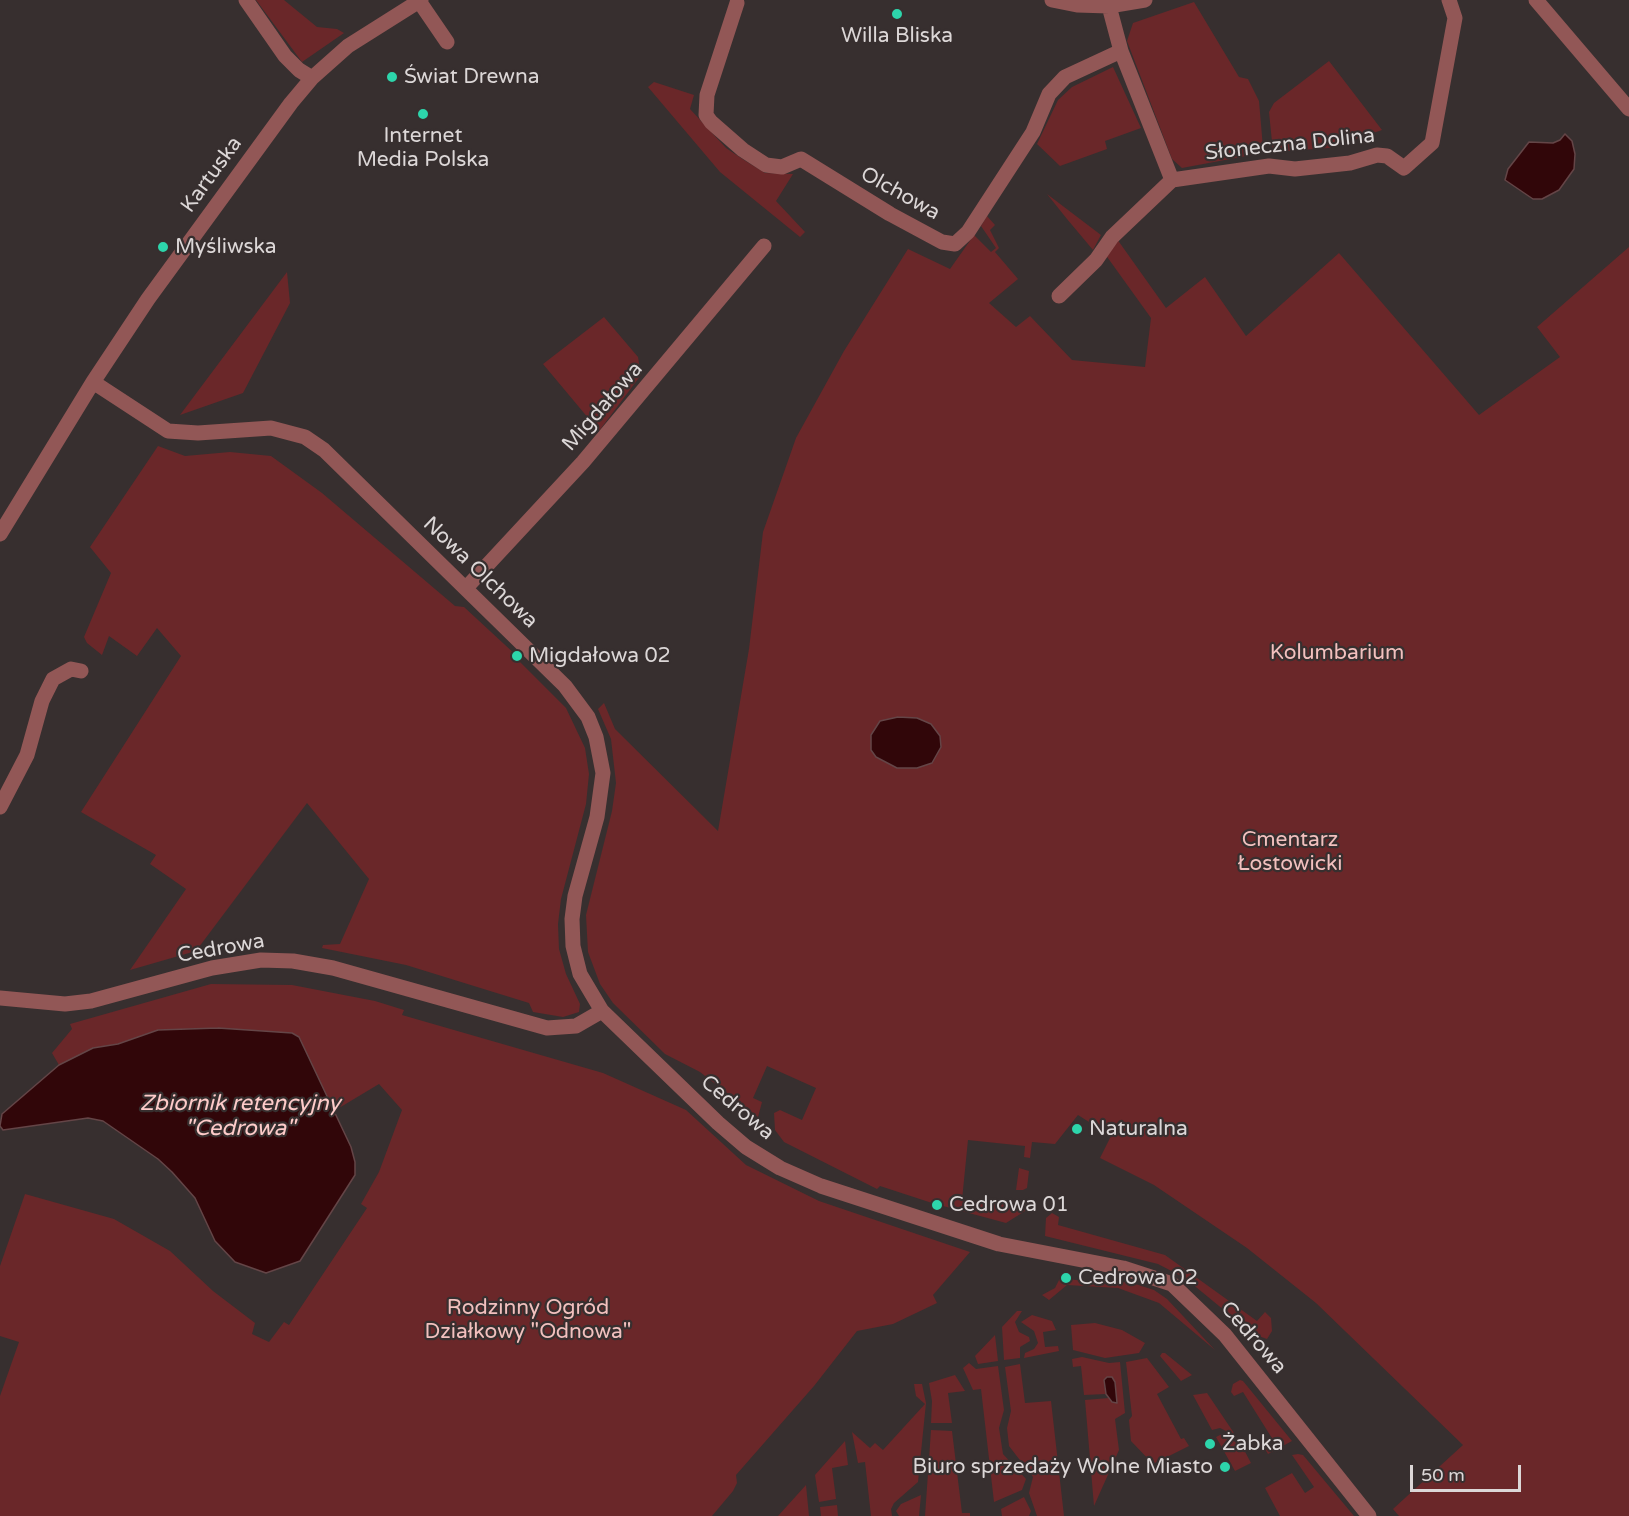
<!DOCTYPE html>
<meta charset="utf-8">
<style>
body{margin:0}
#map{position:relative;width:1629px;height:1516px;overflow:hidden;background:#372f2f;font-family:"Varela Round",sans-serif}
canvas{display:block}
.scale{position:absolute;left:1410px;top:1465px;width:111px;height:27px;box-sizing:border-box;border:3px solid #dcd7d7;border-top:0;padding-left:8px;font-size:18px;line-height:21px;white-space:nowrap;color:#dcd7d7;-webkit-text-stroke:4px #372f2f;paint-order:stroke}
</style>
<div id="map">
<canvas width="1629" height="1516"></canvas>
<div class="scale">50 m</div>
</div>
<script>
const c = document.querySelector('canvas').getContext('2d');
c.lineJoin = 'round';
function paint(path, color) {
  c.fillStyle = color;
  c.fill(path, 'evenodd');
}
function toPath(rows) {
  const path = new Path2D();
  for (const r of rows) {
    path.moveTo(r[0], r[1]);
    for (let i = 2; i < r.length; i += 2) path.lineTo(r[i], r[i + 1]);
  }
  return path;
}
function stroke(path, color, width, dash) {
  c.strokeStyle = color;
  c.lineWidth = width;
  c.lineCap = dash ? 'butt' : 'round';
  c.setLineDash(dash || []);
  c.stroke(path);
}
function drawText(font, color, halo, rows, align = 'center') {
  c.font = font + ' "Varela Round",sans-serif';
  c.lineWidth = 4.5;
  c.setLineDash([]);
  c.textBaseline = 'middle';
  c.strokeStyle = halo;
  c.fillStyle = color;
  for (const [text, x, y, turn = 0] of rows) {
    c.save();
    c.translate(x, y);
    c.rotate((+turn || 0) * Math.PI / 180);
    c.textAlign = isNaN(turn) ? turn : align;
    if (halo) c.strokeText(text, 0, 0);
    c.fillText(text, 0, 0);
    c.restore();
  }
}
paint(toPath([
 [256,0,284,0,317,27,337,29,344,33,302,62],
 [1194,2,1239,77,1248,79,1259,101,1263,148,1257,154,1182,168,1172,159,1127,41,1133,23],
 [1329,61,1382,130,1329,148,1273,152,1269,112,1274,103],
 [1113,67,1141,128,1105,141,1107,149,1060,166,1037,144,1058,100,1072,87],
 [654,82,694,95,690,109,726,148,744,160,765,173,793,174,776,201,805,232,800,237,720,172,648,87],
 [1047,194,1101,235,1093,250,1067,219],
 [987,216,995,225,990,230,999,248,995,252,1018,279,989,303,1016,327,1030,316,1072,360,1145,367,1151,318,1105,254,1117,239,1166,308,1205,277,1246,336,1339,253,1479,415,1560,357,1537,327,1629,247,1629,1516,1399,1516,1393,1509,1463,1445,1316,1303,1247,1248,1154,1185,1100,1158,1111,1136,1078,1115,1055,1144,1032,1142,1030,1158,1024,1157,1025,1146,968,1140,962,1200,1002,1205,1005,1200,1026,1204,1025,1211,1006,1223,932,1203,880,1186,877,1189,784,1142,775,1130,774,1113,780,1110,802,1120,816,1088,767,1066,753,1098,762,1102,758,1117,700,1072,665,1054,613,1003,600,984,588,952,586,915,612,811,616,783,611,739,598,709,604,703,615,729,718,831,749,649,763,532,796,438,844,351,908,249,950,269,974,235,991,252,996,248,981,226],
 [287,272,290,303,243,393,180,415],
 [604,317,638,357,641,375,599,431,543,364],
 [158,446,185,456,230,452,271,456,322,493,455,606,464,607,517,656,516,658,566,708,585,748,589,774,586,804,561,899,558,924,559,949,566,974,580,1004,579,1012,563,1017,533,1012,529,1003,406,965,322,948,323,945,340,944,369,879,307,803,196,951,130,970,186,889,150,864,156,855,81,812,181,656,157,628,137,656,109,636,102,655,87,643,84,637,111,573,90,547],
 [211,984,292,985,375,1001,404,1010,402,1015,603,1073,686,1110,746,1165,819,1201,970,1252,933,1295,937,1303,893,1324,857,1331,814,1386,736,1475,737,1483,733,1491,712,1516,0,1516,0,1396,19,1342,0,1336,0,1266,25,1194,114,1219,170,1251,213,1291,255,1323,252,1334,269,1342,284,1322,289,1325,367,1208,361,1204,379,1172,402,1110,379,1084,334,1111,299,1037,158,1030,118,1044,93,1048,59,1065,52,1053,72,1029,70,1024],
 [1019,1168,1029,1171,1027,1188,1023,1190,1016,1190],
 [1052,1213,1059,1217,1058,1225,1165,1255,1257,1321,1265,1312,1271,1318,1272,1331,1267,1339,1253,1334,1185,1278,1158,1264,1045,1236,1046,1218],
 [1060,1278,1117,1285,1126,1281,1154,1290,1167,1299,1215,1350,1159,1303,1118,1288,1067,1285,1049,1300,1042,1295,1055,1288],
 [1017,1311,1022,1311,1015,1322,1019,1332,1029,1337,1030,1341,1020,1347,1020,1358,1004,1360,1002,1327],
 [1032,1315,1052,1321,1056,1330,1043,1332,1045,1347,1058,1346,1059,1351,1024,1358,1025,1353,1034,1349,1038,1343,1034,1331,1021,1322],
 [1095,1323,1122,1330,1145,1343,1139,1353,1105,1358,1073,1350,1071,1325],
 [995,1335,998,1361,978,1364,975,1356],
 [1162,1353,1165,1353,1192,1375,1181,1381,1160,1356],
 [1082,1357,1109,1363,1120,1362,1125,1413,1115,1419,1119,1450,1094,1506,1085,1400,1109,1398,1112,1402,1116,1390,1115,1382,1104,1384,1106,1394,1084,1395,1081,1366,1073,1367,1072,1359],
 [1147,1358,1169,1387,1157,1394,1181,1439,1184,1438,1189,1446,1153,1464,1131,1441,1129,1420,1132,1416,1126,1362],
 [969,1363,976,1369,998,1366,1004,1410,999,1428,1003,1454,1026,1479,1022,1490,994,1502,981,1389,973,1390,963,1368],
 [1020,1364,1025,1403,1051,1401,1064,1516,1037,1516,1029,1493,1033,1477,1009,1446,1007,1428,1011,1411,1005,1367],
 [955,1375,965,1391,948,1393,952,1423,931,1423,932,1401,929,1383],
 [1240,1380,1243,1381,1292,1441,1268,1454,1265,1449,1275,1443,1243,1392,1234,1396,1231,1392,1233,1384],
 [914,1384,922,1384,926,1403,918,1482,894,1503,891,1509,892,1516,871,1516,865,1462,858,1463,852,1432,870,1448,875,1443,883,1450,925,1404,916,1396],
 [1207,1393,1236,1436,1220,1428,1212,1430,1193,1395],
 [931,1430,952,1431,962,1513,970,1513,970,1516,925,1516],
 [1222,1434,1242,1446,1251,1463,1235,1471,1216,1437],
 [845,1441,848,1465,832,1468,836,1499,819,1502,815,1475],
 [1298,1454,1303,1455,1354,1516,1280,1516,1265,1488,1292,1473,1305,1493,1314,1487,1292,1455],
 [806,1485,809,1516,778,1516],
 [921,1495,919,1516,899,1516,896,1511,901,1504],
 [1024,1497,1031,1511,1029,1516,1002,1516,1001,1509],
 [837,1505,838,1516,821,1516,820,1507]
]), '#6a2729');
const water = toPath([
 [1565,134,1572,141,1575,154,1574,169,1559,190,1542,199,1533,199,1505,180,1508,169,1529,142,1553,143,1560,140,1565,134],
 [898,717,917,718,931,724,940,736,941,747,932,763,917,768,897,768,876,757,871,750,871,735,880,721,898,717],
 [218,1028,292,1033,299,1037,351,1147,355,1162,355,1175,300,1261,266,1273,235,1262,215,1241,195,1198,172,1172,158,1159,103,1121,88,1118,3,1130,0,1126,2,1114,59,1065,93,1048,118,1044,158,1030,218,1028],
 [1107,1377,1112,1377,1115,1382,1117,1403,1112,1402,1106,1394,1104,1380,1107,1377]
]);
paint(water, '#310609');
stroke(water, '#644547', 1.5);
stroke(toPath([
 [246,0,285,56,299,70,312,78],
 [1052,0,1077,5,1109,6,1145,0],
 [1536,0,1629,109],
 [419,1,447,42],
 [737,3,707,95,706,115,711,122,743,150,766,165,782,167,801,159,890,214,942,242,955,244,968,232,1033,132,1049,94,1065,77,1121,51],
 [1109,6,1121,51,1172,180,1269,166,1295,169,1350,163,1377,155,1387,156,1404,168,1432,143,1455,18,1449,0],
 [1059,296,1096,260,1112,237,1172,180],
 [93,382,168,431,198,433,271,428,305,437,324,450,565,686,588,717,596,737,603,773,597,817,575,896,572,919,573,946,580,974,602,1011,718,1123,746,1147,780,1168,821,1186,999,1244,1123,1268,1172,1284,1225,1335,1369,1516],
 [0,534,93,382,148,299,291,103,312,78,348,46,421,0],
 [466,588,583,462,764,246],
 [0,807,27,755,42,701,53,679,71,669,81,671],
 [0,998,65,1004,91,1001,212,968,261,960,293,961,333,968,547,1028,576,1026,602,1011]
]), '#925756', 15);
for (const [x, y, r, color] of [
 [897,14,6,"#2dd5ab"],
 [392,77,6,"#2dd5ab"],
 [423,114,6,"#2dd5ab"],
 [163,247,6,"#2dd5ab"],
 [517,656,6,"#2dd5ab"],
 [1077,1129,6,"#2dd5ab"],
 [937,1205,6,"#2dd5ab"],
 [1066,1278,6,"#2dd5ab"],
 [1210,1444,6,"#2dd5ab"],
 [1225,1467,6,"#2dd5ab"]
]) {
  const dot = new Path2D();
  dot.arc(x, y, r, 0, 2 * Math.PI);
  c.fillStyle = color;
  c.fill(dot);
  stroke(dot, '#372f2f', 2);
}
drawText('21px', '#dcd7d7', '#372f2f', [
 ["Willa Bliska",897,36,"center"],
 ["Świat Drewna",404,77],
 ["Internet",423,136,"center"],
 ["Media Polska",423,160,"center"],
 ["Myśliwska",175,247],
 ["Migdałowa 02",529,656],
 ["Naturalna",1089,1129],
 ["Cedrowa 01",949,1205],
 ["Cedrowa 02",1078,1278],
 ["Żabka",1222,1444],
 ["Biuro sprzedaży Wolne Miasto",1213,1467,"right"]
], 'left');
drawText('21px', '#dcd7d7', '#372f2f', [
 ["Słoneczna Dolina",1290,145,-6],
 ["Kartuska",212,175,-54],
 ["Olchowa",900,194,29],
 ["Migdałowa",603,407,-49],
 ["Nowa Olchowa",480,573,44],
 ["Cedrowa",221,949,-10],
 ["Cedrowa",737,1108,40],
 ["Cedrowa",1253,1338,49]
]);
drawText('21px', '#f2c0be', '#372f2f', [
 ["Kolumbarium",1337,653],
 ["Cmentarz",1290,840],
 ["Łostowicki",1290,864],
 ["Rodzinny Ogród",528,1308],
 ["Działkowy \"Odnowa\"",528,1332]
]);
drawText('italic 22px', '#fecbc9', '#372f2f', [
 ["Zbiornik retencyjny",240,1104],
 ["\"Cedrowa\"",240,1129]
]);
</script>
